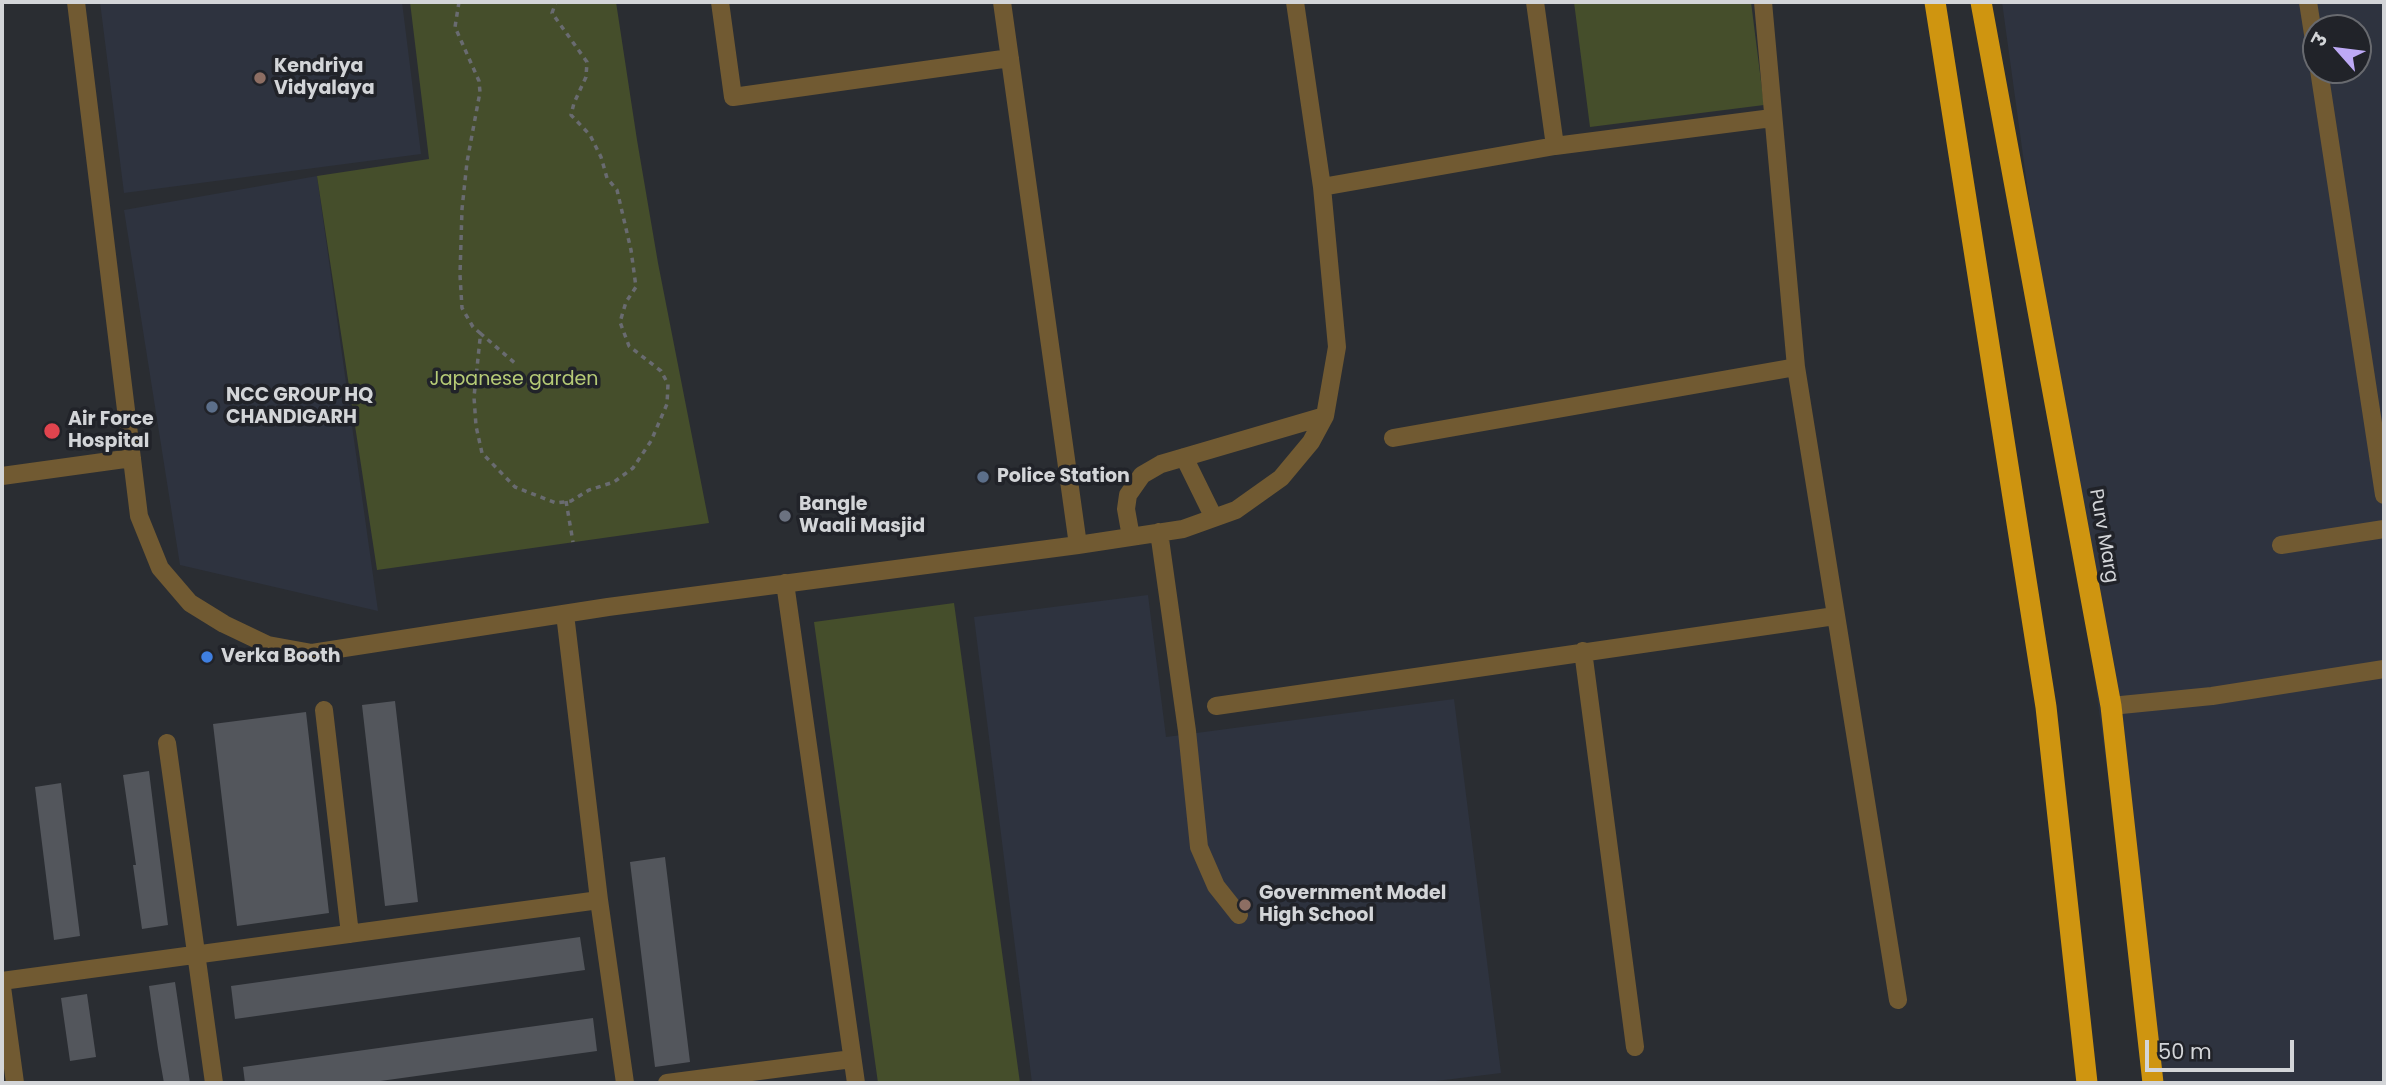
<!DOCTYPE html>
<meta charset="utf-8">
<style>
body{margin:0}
#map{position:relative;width:2386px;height:1085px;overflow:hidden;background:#2a2d32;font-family:Poppins,"Noto Sans Devanagari",sans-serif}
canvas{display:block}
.frame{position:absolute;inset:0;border:4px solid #d3d5d8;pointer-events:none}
.north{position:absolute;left:2302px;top:14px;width:70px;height:70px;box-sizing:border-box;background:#212329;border:2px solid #686a6f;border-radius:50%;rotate:298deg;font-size:19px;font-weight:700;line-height:28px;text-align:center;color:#d3d5d8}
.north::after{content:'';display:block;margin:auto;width:24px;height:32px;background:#bda9f5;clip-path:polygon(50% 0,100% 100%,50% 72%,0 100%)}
.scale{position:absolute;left:2145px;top:1040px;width:149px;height:32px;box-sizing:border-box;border:4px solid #d3d5d8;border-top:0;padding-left:9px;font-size:21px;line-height:24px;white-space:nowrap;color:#d3d5d8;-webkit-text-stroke:5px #212329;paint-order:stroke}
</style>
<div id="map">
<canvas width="2386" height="1085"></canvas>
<div class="frame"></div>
<div class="north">उ</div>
<div class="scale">50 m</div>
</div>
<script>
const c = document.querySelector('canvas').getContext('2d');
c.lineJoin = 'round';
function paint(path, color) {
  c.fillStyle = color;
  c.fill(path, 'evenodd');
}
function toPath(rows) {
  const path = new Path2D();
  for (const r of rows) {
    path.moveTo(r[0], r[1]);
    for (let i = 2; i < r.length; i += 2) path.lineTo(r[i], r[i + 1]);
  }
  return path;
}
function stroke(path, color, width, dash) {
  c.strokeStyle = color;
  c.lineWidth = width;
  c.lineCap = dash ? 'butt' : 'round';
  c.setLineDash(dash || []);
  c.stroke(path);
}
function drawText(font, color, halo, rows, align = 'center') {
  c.font = font + ' Poppins,sans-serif';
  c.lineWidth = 7;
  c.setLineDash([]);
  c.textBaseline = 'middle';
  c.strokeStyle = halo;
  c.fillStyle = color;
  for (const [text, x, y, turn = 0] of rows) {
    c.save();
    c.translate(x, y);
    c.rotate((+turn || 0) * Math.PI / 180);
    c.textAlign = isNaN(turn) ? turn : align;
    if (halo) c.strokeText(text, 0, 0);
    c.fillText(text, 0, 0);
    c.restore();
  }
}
paint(toPath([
 [100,2,402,2,421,154,124,193],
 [2002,2,2384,2,2384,1083,2150,1083],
 [2316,28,2358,28,2358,70,2316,70],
 [317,176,378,611,180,565,124,210],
 [1148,595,1166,737,1454,699,1501,1073,1420,1083,1032,1083,974,617]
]), '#2e333f');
paint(toPath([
 [410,2,616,2,637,140,658,263,709,523,377,570,317,176,429,159],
 [1574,2,1751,2,1764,105,1590,127],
 [954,603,1020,1083,878,1083,814,622]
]), '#454e2b');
paint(toPath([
 [395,701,418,902,385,906,362,705],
 [306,712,329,913,237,926,213,724],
 [149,771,168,925,142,929,133,865,136,865,123,775],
 [61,783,80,936,54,940,35,787],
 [665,857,690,1062,655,1067,630,862],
 [580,937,585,970,235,1019,231,986],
 [175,982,190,1083,164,1083,158,1049,149,986],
 [87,994,96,1057,70,1061,61,998],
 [593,1018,597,1051,366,1083,245,1083,243,1067]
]), '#53565c');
stroke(toPath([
 [459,2,455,27,479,81,480,92,467,162,462,209,460,275,462,308,473,327,480,333,480,339,474,397,476,426,482,453,515,487,556,503,571,501,589,490,614,482,633,468,651,441,667,404,668,384,661,371,629,346,620,322,626,302,636,287,631,250,617,190,607,178,601,157,590,135,571,115,574,103,586,77,587,62,552,13,556,2],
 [480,333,516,364],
 [566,501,573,542]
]), '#696b70', 3.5, [5, 5]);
stroke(toPath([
 [76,2,139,516,160,568,190,603,224,624,268,645,312,653,608,607,1078,545,1183,529,1236,510,1281,478,1311,442,1325,416,1337,347,1322,187,1295,2],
 [720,2,733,97,1010,58],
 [1002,2,1078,545],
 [1535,2,1555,146],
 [1763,2,1796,367,1898,1000],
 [2308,2,2316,53],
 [2319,70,2384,495],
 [1322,187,1555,146,1772,118],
 [1393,438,1796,367],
 [1184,457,1214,518],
 [2,476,132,458],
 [1159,532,1187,731,1199,847,1216,886,1239,915],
 [1131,537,1126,509,1128,495,1142,475,1161,464,1325,416],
 [2281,545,2384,529],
 [785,583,856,1083],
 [565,614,599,900,625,1083],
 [1583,651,1635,1047],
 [1216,706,1835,616],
 [2111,706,2212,696,2384,669],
 [324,710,350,934],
 [167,743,214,1083],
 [2,981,599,900],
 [2,987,15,1083],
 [667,1083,852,1059]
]), '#715a32', 18);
stroke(toPath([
 [1935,2,2046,707,2087,1083],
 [1981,2,2111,706,2153,1083]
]), '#cf9510', 21);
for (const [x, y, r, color] of [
 [260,78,7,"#8d6e63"],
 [212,407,7,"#5c6f8a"],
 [52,431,9,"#e0444e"],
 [983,477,7,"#5c6f8a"],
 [785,516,7,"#6b7280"],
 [207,657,7,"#3f7fe0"],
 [1245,905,7,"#8d6e63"]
]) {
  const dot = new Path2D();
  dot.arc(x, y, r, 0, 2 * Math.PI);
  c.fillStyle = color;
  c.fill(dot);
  stroke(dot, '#212329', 2.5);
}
drawText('bold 19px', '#d3d5d8', '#212329', [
 ["Kendriya",274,67],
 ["Vidyalaya",274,89],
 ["NCC GROUP HQ",226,396],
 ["CHANDIGARH",226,418],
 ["Air Force",68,420],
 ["Hospital",68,442],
 ["Police Station",997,477],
 ["Bangle",799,505],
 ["Waali Masjid",799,527],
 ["Verka Booth",221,657],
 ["Government Model",1259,894],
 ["High School",1259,916]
], 'left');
drawText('19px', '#b6cb76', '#212329', [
 ["Japanese garden",514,380]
]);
drawText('19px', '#d3d5d8', '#212329', [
 ["Purv Marg",2103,536,80]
]);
</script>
